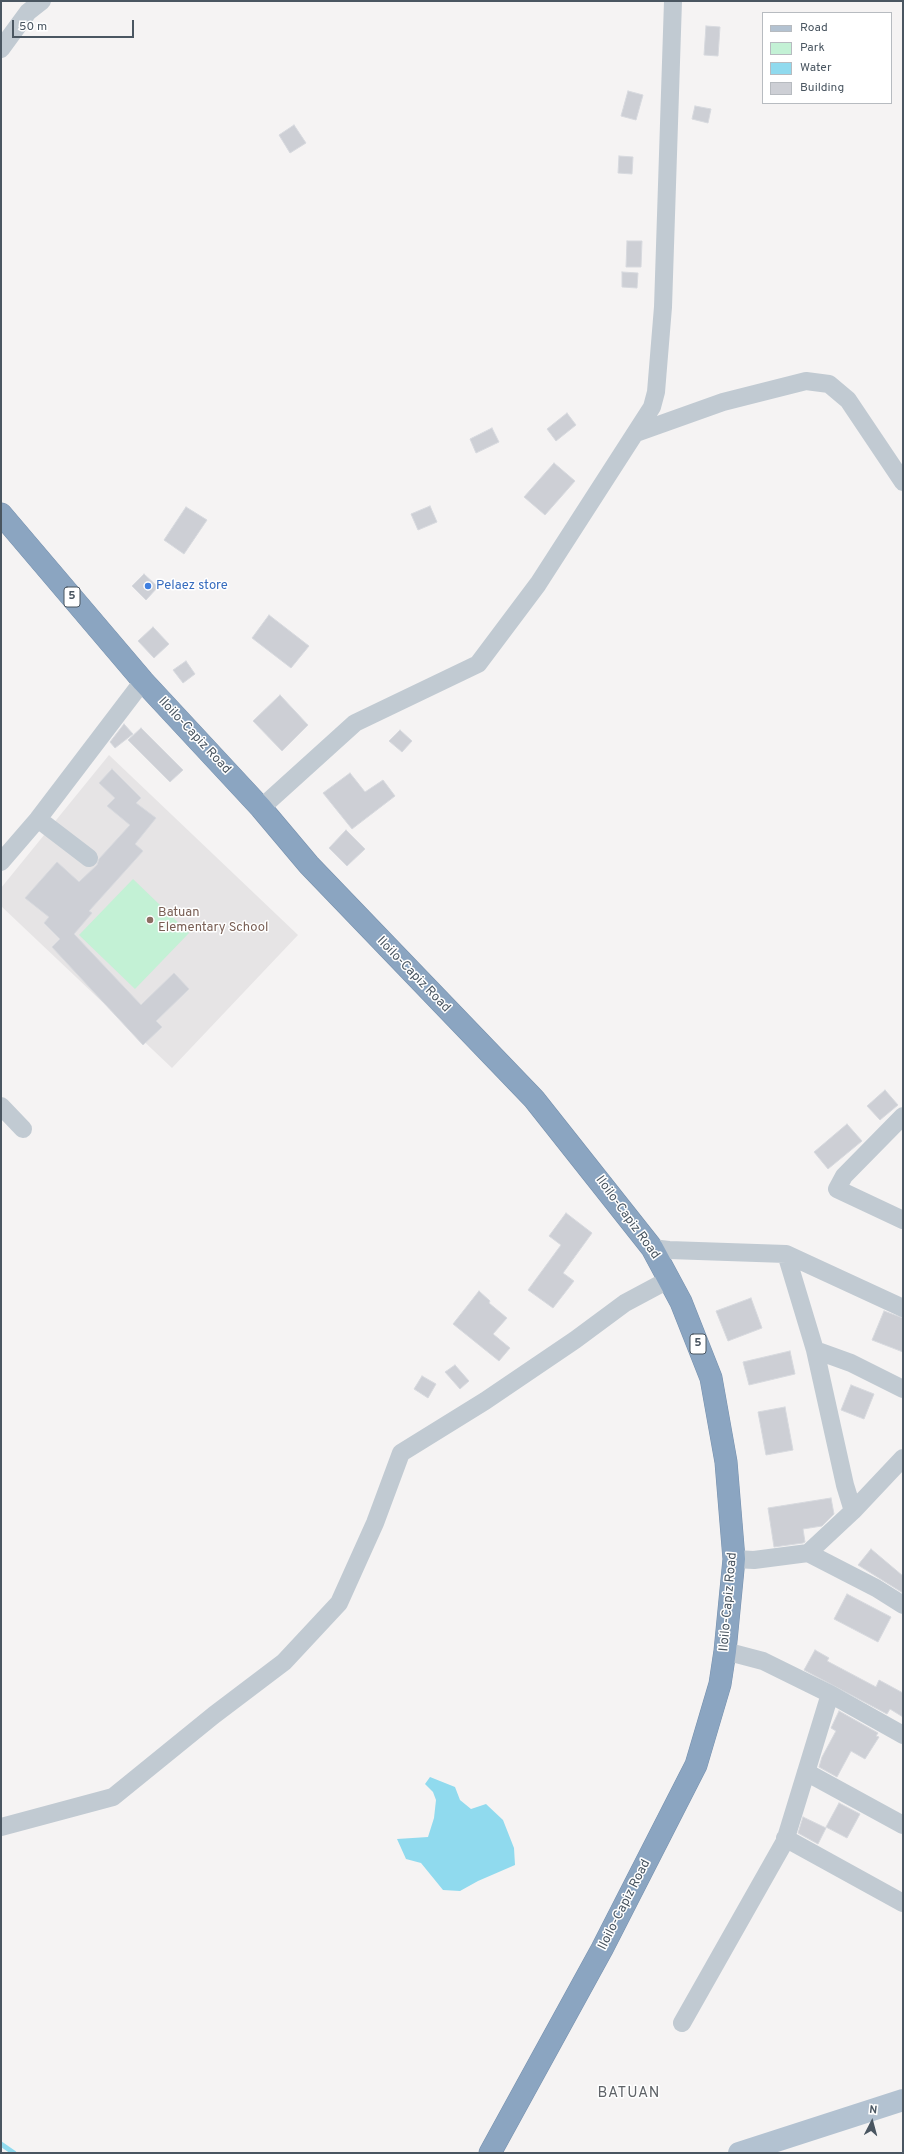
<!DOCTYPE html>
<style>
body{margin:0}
#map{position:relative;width:904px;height:2154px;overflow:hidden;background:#f5f3f3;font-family:Overpass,sans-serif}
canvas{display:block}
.frame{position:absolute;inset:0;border:2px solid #4a5661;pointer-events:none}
.legend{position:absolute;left:762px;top:12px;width:130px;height:92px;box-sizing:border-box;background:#fff;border:1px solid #b7bbc0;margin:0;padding:5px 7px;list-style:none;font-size:12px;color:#4a5661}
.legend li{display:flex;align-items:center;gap:8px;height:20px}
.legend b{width:20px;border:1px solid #b7bbc0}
.north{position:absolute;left:852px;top:2102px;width:40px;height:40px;-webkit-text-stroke:3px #fff;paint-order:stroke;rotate:6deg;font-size:11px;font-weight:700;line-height:16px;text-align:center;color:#4a5661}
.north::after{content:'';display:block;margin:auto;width:14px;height:18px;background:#4a5661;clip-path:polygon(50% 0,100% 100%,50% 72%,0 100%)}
.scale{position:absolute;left:12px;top:20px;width:122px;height:18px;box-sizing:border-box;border:2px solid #4a5661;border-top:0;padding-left:5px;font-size:12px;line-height:14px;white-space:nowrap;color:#4a5661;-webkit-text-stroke:3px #fff;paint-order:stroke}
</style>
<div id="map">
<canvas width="904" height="2154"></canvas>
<div class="frame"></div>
<ul class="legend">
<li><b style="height:5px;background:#b3c2d1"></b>Road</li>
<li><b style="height:11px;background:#c3f1d5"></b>Park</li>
<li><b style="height:11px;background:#90daee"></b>Water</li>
<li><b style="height:11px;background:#cdcfd5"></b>Building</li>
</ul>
<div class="north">N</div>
<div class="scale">50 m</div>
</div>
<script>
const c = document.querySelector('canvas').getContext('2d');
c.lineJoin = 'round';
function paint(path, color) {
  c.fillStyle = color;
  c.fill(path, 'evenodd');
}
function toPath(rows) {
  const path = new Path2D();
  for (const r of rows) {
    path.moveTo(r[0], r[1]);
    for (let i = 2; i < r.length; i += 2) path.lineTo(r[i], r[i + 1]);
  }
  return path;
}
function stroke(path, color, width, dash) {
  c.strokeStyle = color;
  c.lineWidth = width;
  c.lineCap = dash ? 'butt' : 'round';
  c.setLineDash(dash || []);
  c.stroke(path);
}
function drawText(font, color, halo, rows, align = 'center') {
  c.font = font + ' Overpass,sans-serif';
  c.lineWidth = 3;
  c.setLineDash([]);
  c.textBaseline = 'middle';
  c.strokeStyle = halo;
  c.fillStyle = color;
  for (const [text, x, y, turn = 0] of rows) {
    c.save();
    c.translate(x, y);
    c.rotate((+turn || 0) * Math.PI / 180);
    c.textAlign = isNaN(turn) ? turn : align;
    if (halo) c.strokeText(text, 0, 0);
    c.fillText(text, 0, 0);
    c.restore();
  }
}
paint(toPath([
 [109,755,298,935,172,1068,1,906,1,888]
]), '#e6e4e5');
paint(toPath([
 [133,879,189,933,135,989,79,935]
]), '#c3f1d5');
paint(toPath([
 [430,1777,455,1787,460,1800,471,1809,486,1804,503,1820,514,1848,515,1865,478,1881,460,1891,443,1890,421,1863,406,1859,397,1839,428,1837,434,1818,436,1800,433,1792,425,1784]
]), '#90daee');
stroke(toPath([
 [1,2144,14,2153]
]), '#90daee', 5);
const building = toPath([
 [706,26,720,27,718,56,704,55,706,26],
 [628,91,643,95,636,120,621,116,628,91],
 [695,106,711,109,708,123,692,119,695,106],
 [294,125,306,143,290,153,279,135,294,125],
 [619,156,633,157,632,174,618,173,619,156],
 [627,241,642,241,641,267,626,267,627,241],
 [622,272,638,273,637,288,622,287,622,272],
 [567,413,576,425,556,441,547,429,567,413],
 [492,428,499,442,476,453,470,439,492,428],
 [554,463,575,481,545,515,524,497,554,463],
 [430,506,437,522,418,530,411,514,430,506],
 [186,507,207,520,184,554,164,540,186,507],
 [144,574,158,587,146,600,132,586,144,574],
 [269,615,309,646,291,668,252,638,269,615],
 [153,627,169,644,154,658,138,641,153,627],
 [186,661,195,674,183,683,173,670,186,661],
 [280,695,308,725,282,751,253,721,280,695],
 [124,724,133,734,115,748,110,742,124,724],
 [141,728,183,770,170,782,128,740,141,728],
 [400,730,412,741,402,752,389,741,400,730],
 [112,769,141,798,136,803,156,818,135,844,143,851,89,911,92,913,74,934,141,1005,174,973,189,989,156,1021,162,1027,143,1045,52,947,60,939,44,923,49,917,25,898,57,862,79,882,97,865,99,859,130,825,107,806,115,798,99,783,112,769],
 [350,773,365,792,383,780,395,796,352,829,323,793,350,773],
 [346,830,365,849,347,866,329,848,346,830],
 [885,1090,898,1105,880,1120,867,1106,885,1090],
 [847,1124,862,1141,828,1169,814,1152,847,1124],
 [566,1213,592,1233,563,1273,574,1281,553,1308,528,1290,561,1245,549,1236,566,1213],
 [479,1291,490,1301,489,1303,507,1318,493,1334,510,1348,499,1361,453,1324,479,1291],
 [751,1298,762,1328,728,1341,716,1311,751,1298],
 [884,1311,903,1318,903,1352,872,1340,884,1311],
 [790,1351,795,1374,749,1385,743,1362,790,1351],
 [455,1365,469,1381,460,1389,445,1372,455,1365],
 [422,1376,436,1384,428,1398,414,1389,422,1376],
 [851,1385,874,1394,864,1419,841,1410,851,1385],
 [785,1407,793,1450,766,1455,758,1412,785,1407],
 [831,1498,834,1514,822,1526,803,1529,805,1542,803,1543,774,1547,768,1508,831,1498],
 [871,1549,903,1576,903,1593,858,1565,871,1549],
 [847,1594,891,1617,878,1642,834,1619,847,1594],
 [815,1650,829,1658,827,1661,876,1687,879,1680,903,1693,903,1717,890,1709,887,1714,804,1670,815,1650],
 [839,1711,878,1733,876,1736,879,1737,865,1759,851,1751,837,1777,819,1767,822,1757,836,1731,831,1728,839,1711],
 [839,1803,860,1814,847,1838,826,1827,839,1803],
 [803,1817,826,1828,818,1844,798,1833,803,1817]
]);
paint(building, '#cdcfd5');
stroke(building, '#d7d9de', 1);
const highway = toPath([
 [1,514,143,681,261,808,309,865,534,1099,652,1248,681,1302,711,1378,726,1462,734,1559,725,1651,720,1684,696,1765,602,1949,490,2153]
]);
stroke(highway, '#7690ad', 23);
stroke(toPath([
 [1,49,28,12,42,1],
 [636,433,723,402,806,381,829,384,848,400,903,482],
 [261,808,355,723,478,664,538,584,652,407,656,392,663,307,673,1],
 [38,819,89,858],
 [1,862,38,819,143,681],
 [1,1106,23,1129],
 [903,1116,844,1176,837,1189,903,1220],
 [652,1248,669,1250,786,1254,903,1308],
 [786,1254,815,1350,845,1485,853,1511],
 [815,1350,851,1363,903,1389],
 [808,1553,876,1588,903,1605],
 [734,1559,754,1560,808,1553,853,1511,903,1458],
 [725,1651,763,1661,830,1694,903,1735],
 [806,1772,903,1825],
 [1,1827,113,1797,214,1715,284,1662,339,1603,375,1523,401,1453,485,1401,575,1340,625,1303,668,1280],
 [785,1838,903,1903],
 [682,2023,785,1841,830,1694]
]), '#c1cad2', 18);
stroke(toPath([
 [739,2153,903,2100]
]), '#b3c2d1', 22);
stroke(highway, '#8ba5c1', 22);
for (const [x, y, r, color] of [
 [148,586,4,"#3f7fe0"],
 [150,920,4,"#8d6e63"]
]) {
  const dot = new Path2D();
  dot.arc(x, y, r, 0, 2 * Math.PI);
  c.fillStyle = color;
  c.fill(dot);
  stroke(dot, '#fff', 1.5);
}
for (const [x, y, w] of [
 [72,597,16],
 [698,1344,16]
]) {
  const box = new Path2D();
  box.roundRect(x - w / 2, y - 10, w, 20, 3);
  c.fillStyle = '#fff';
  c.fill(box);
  stroke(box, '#4a5661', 1);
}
drawText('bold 12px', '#4a5661', null, [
 ["5",72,597],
 ["5",698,1344]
]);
drawText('13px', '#366cbe', '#fff', [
 ["Pelaez store",156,586]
], 'left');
drawText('13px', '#4a5661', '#fff', [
 ["Iloilo-Capiz Road",194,736,47],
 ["Iloilo-Capiz Road",413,975,46],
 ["Iloilo-Capiz Road",627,1218,54],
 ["Iloilo-Capiz Road",729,1602,-85],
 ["Iloilo-Capiz Road",625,1905,-63]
]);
drawText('13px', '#785e54', '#fff', [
 ["Batuan",158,913],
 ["Elementary School",158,928]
], 'left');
c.letterSpacing = '1px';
drawText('15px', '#5f6368', '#fff', [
 ["BATUAN",629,2094]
]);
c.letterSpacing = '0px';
</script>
